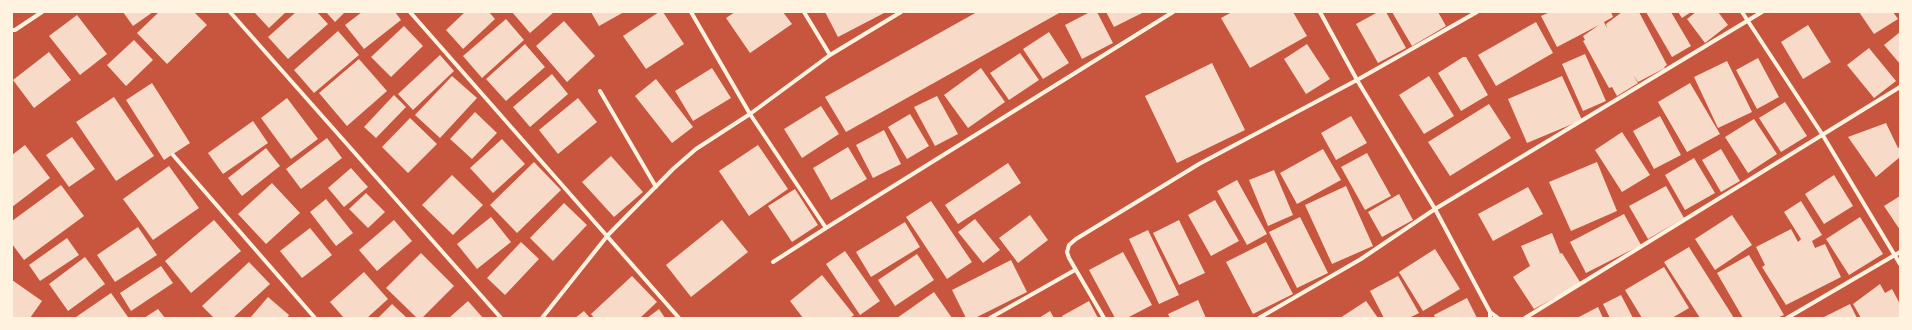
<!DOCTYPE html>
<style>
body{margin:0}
#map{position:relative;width:1912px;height:330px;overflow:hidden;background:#c8553d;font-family:"Fira Sans",sans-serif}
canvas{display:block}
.frame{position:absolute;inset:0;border:13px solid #fff3e0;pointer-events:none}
</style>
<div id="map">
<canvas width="1912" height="330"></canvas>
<div class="frame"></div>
</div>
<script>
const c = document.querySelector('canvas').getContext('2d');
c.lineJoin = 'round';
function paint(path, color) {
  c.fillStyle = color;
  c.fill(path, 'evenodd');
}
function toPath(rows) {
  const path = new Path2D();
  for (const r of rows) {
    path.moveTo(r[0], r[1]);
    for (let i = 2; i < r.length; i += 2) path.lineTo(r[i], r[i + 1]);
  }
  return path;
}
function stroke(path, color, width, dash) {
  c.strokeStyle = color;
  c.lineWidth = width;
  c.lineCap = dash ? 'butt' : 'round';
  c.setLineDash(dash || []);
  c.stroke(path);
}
paint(toPath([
 [123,12,153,12,133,26],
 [159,12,194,12,207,25,167,64,137,33],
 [254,12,286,12,269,28],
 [296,12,317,12,328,24,288,59,268,37],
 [326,12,345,12,335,22],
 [362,12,395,12,401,20,364,49,345,25],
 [465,12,489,12,495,19,463,49,446,30],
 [512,12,554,12,530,33],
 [591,12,624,12,599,26],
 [659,12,663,12,684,44,646,69,623,36],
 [735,12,783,12,792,24,750,53,726,18],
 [825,12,886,12,838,37],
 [977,12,1061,12,846,132,825,97],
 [1090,12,1097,12,1113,43,1082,59,1065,25],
 [1106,12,1144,12,1114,27],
 [1232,12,1293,12,1307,36,1250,68,1221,18],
 [1378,12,1386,12,1406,48,1378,63,1356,24],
 [1392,12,1438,12,1446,26,1412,46],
 [1550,12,1611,12,1613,17,1604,22,1607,28,1606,24,1622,12,1639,12,1667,65,1664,67,1665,68,1638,82,1633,75,1638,83,1617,96,1612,87,1609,88,1583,41,1585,40,1583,36,1599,25,1557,47,1541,16],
 [1646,12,1671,12,1691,46,1672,57],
 [1678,12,1691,12,1682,18],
 [1696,12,1718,12,1728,25,1705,43,1687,19],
 [1859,12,1893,12,1898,19,1874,34],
 [77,15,107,54,80,75,49,36],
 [506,19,524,40,482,78,463,56],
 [564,21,595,56,567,82,536,46],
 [1536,22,1553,53,1496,86,1478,55],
 [1808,25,1831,62,1803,79,1781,42],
 [404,26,423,46,391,77,371,57],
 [338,31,359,55,314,93,294,70],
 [1049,32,1069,63,1043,79,1023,49],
 [1900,32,1900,64,1884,45],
 [134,40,153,60,126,86,107,65],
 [525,44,545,67,506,101,486,79],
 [1307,44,1330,79,1306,94,1284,59],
 [1869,48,1896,81,1874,98,1847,65],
 [49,52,71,80,34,108,13,80],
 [1020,53,1039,80,1009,100,990,73],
 [1585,54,1606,101,1583,111,1562,64],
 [440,55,454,71,413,110,398,94],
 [1463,57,1466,57,1488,95,1461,111,1438,73],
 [1758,58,1779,97,1757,109,1736,70],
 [359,59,387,91,347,126,319,93],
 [1727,61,1752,112,1718,128,1694,77],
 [1212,63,1245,130,1177,163,1145,96],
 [712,68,731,98,693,121,675,91],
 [981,68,1005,102,968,128,944,95],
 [552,74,568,94,530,127,513,107],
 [452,76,477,98,440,138,415,115],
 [1429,76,1454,116,1424,134,1399,95],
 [1562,76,1582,120,1527,143,1508,99],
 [656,79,693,127,672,143,635,96],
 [152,83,190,143,164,160,126,100],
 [1690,83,1720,134,1687,152,1658,102],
 [394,95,406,107,376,138,364,127],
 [937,96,958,134,935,146,914,107],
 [114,97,154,156,116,181,76,122],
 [287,98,318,139,291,159,261,118],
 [578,98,597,122,558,154,539,130],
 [1785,102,1807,136,1781,152,1759,118],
 [1489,104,1511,138,1450,176,1428,142],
 [821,106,839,134,802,158,784,129],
 [475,112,497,133,472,159,450,139],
 [910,114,929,146,907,159,888,127],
 [1351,116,1367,143,1336,160,1321,133],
 [1660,116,1681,155,1654,169,1633,131],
 [410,118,437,144,408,173,382,147],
 [1754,119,1777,154,1748,173,1725,137],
 [253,121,268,143,223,174,208,153],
 [1886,123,1898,148,1900,147,1900,157,1876,177,1848,137],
 [884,130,901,164,873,178,856,145],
 [1622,132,1650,175,1622,192,1595,150],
 [72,137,95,169,69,187,46,155],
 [327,138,342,158,301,189,286,169],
 [502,139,525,164,493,193,470,168],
 [25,145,50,178,12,207,12,155],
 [758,145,788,189,749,216,719,171],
 [848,147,867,179,831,200,813,168],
 [266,148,280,166,242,196,228,178],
 [1323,149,1341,180,1297,204,1280,173],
 [1721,149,1740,181,1721,192,1702,160],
 [1367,153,1391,196,1365,210,1341,167],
 [611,156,643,192,614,217,582,182],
 [1694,158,1715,193,1685,210,1665,175],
 [534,162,561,190,517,233,490,205],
 [1597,162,1617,211,1571,231,1549,182],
 [1008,163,1021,183,958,224,945,205],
 [169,166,199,208,153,240,123,199],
 [351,168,368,187,344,207,328,188],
 [1274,170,1293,215,1268,226,1249,180],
 [452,175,483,205,453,235,422,205],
 [1834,175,1853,206,1824,224,1805,194],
 [1237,180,1267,234,1247,245,1217,191],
 [272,183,300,213,266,244,238,214],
 [61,185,84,216,24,260,12,244,12,221],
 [1346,186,1373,246,1332,264,1305,205],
 [1666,186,1684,218,1648,239,1629,206],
 [1528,187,1543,214,1493,241,1478,214],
 [795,189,818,225,792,242,768,206],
 [366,193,385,212,368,228,349,209],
 [1399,194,1413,220,1382,237,1368,212],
 [1900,196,1900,230,1884,206],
 [326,199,353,233,336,246,310,212],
 [1215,200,1239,241,1211,256,1188,215],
 [931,201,972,262,947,279,906,217],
 [1801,201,1822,235,1812,241,1815,248,1825,244,1841,277,1786,305,1762,267,1765,265,1756,247,1791,229,1798,242,1801,239,1784,212],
 [564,203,587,225,553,261,530,238],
 [1624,214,1641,245,1586,273,1570,242],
 [1030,215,1048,240,1018,263,999,238],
 [1732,215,1752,245,1715,270,1695,239],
 [491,217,511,242,477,269,457,244],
 [1300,217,1328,273,1297,288,1269,232],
 [1860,217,1883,254,1849,275,1826,239],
 [975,219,1000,250,983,263,958,232],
 [214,220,241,251,191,293,165,261],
 [394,220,412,241,377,271,359,250],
 [722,220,748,252,691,297,666,265],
 [1179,220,1205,273,1179,285,1153,233],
 [905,222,920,247,871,277,856,252],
 [138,227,157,255,115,282,97,255],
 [310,228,332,255,302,278,280,251],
 [1148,230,1179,295,1159,304,1129,239],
 [1552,233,1560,253,1558,254,1562,253,1580,282,1576,286,1534,309,1513,277,1530,266,1521,246],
 [67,238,79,255,40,281,29,265],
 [521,242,539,259,505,295,487,278],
 [1266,242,1293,294,1253,314,1226,262],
 [1689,247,1734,318,1700,318,1664,262],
 [1435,249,1460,289,1423,311,1399,272],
 [845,251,880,301,860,315,826,264],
 [1123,252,1152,305,1127,318,1115,318,1089,270],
 [421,253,454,286,422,318,417,318,386,288],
 [917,254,934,280,895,306,878,280],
 [1749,255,1784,315,1777,318,1743,318,1717,273],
 [85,257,105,284,68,311,49,284],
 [1011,260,1027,292,975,318,966,318,952,290],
 [249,262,270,284,233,318,214,318,202,306],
 [161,266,173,283,131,311,120,293],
 [1664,267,1689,308,1672,318,1642,318,1625,290],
 [364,272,388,299,367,318,344,318,330,302],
 [822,275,854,315,850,318,803,318,790,301],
 [632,276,657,302,640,318,594,318,591,314],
 [1398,276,1419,313,1409,318,1384,318,1370,291],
 [12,280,42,301,30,318,12,318],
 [1880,284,1885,293,1892,289,1900,304,1900,318,1861,318,1853,304],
 [934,292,952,318,897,318],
 [111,293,128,317,77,318,76,317],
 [1621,295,1633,318,1610,318,1603,304],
 [268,297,289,315,287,318,250,318],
 [1467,298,1477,318,1435,318,1434,315],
 [1198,300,1206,318,1170,318,1168,314],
 [468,301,483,318,449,318],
 [1089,301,1098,318,1063,318,1062,316],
 [1366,301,1378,318,1340,318],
 [392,304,407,318,378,318],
 [1850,304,1857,318,1822,318],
 [1598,307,1603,318,1577,318],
 [158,309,165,318,144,318],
 [659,309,665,318,647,318],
 [584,311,590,318,575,318],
 [1050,311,1054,318,1039,318]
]), '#f7dbc8');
stroke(toPath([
 [230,12,501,318],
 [410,12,679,318],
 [691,12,750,114,826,228,1173,12],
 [804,12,830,55],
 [1320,12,1357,80,1435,209,1490,312,1490,318],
 [1742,12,1822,134,1900,264],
 [12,30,15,30,42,12],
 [600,91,656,187],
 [173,155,315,318],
 [773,262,826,228],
 [1490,312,1498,318],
 [542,318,608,235,673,169,696,149,750,114,830,55,901,12],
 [990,318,1075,270],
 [1104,318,1069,258,1067,252,1069,245,1076,239,1199,164,1357,80,1477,12],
 [1259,318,1361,259,1435,209,1762,12],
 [1525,318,1900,87],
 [1787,318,1900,252]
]), '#fff3e0', 4);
</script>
